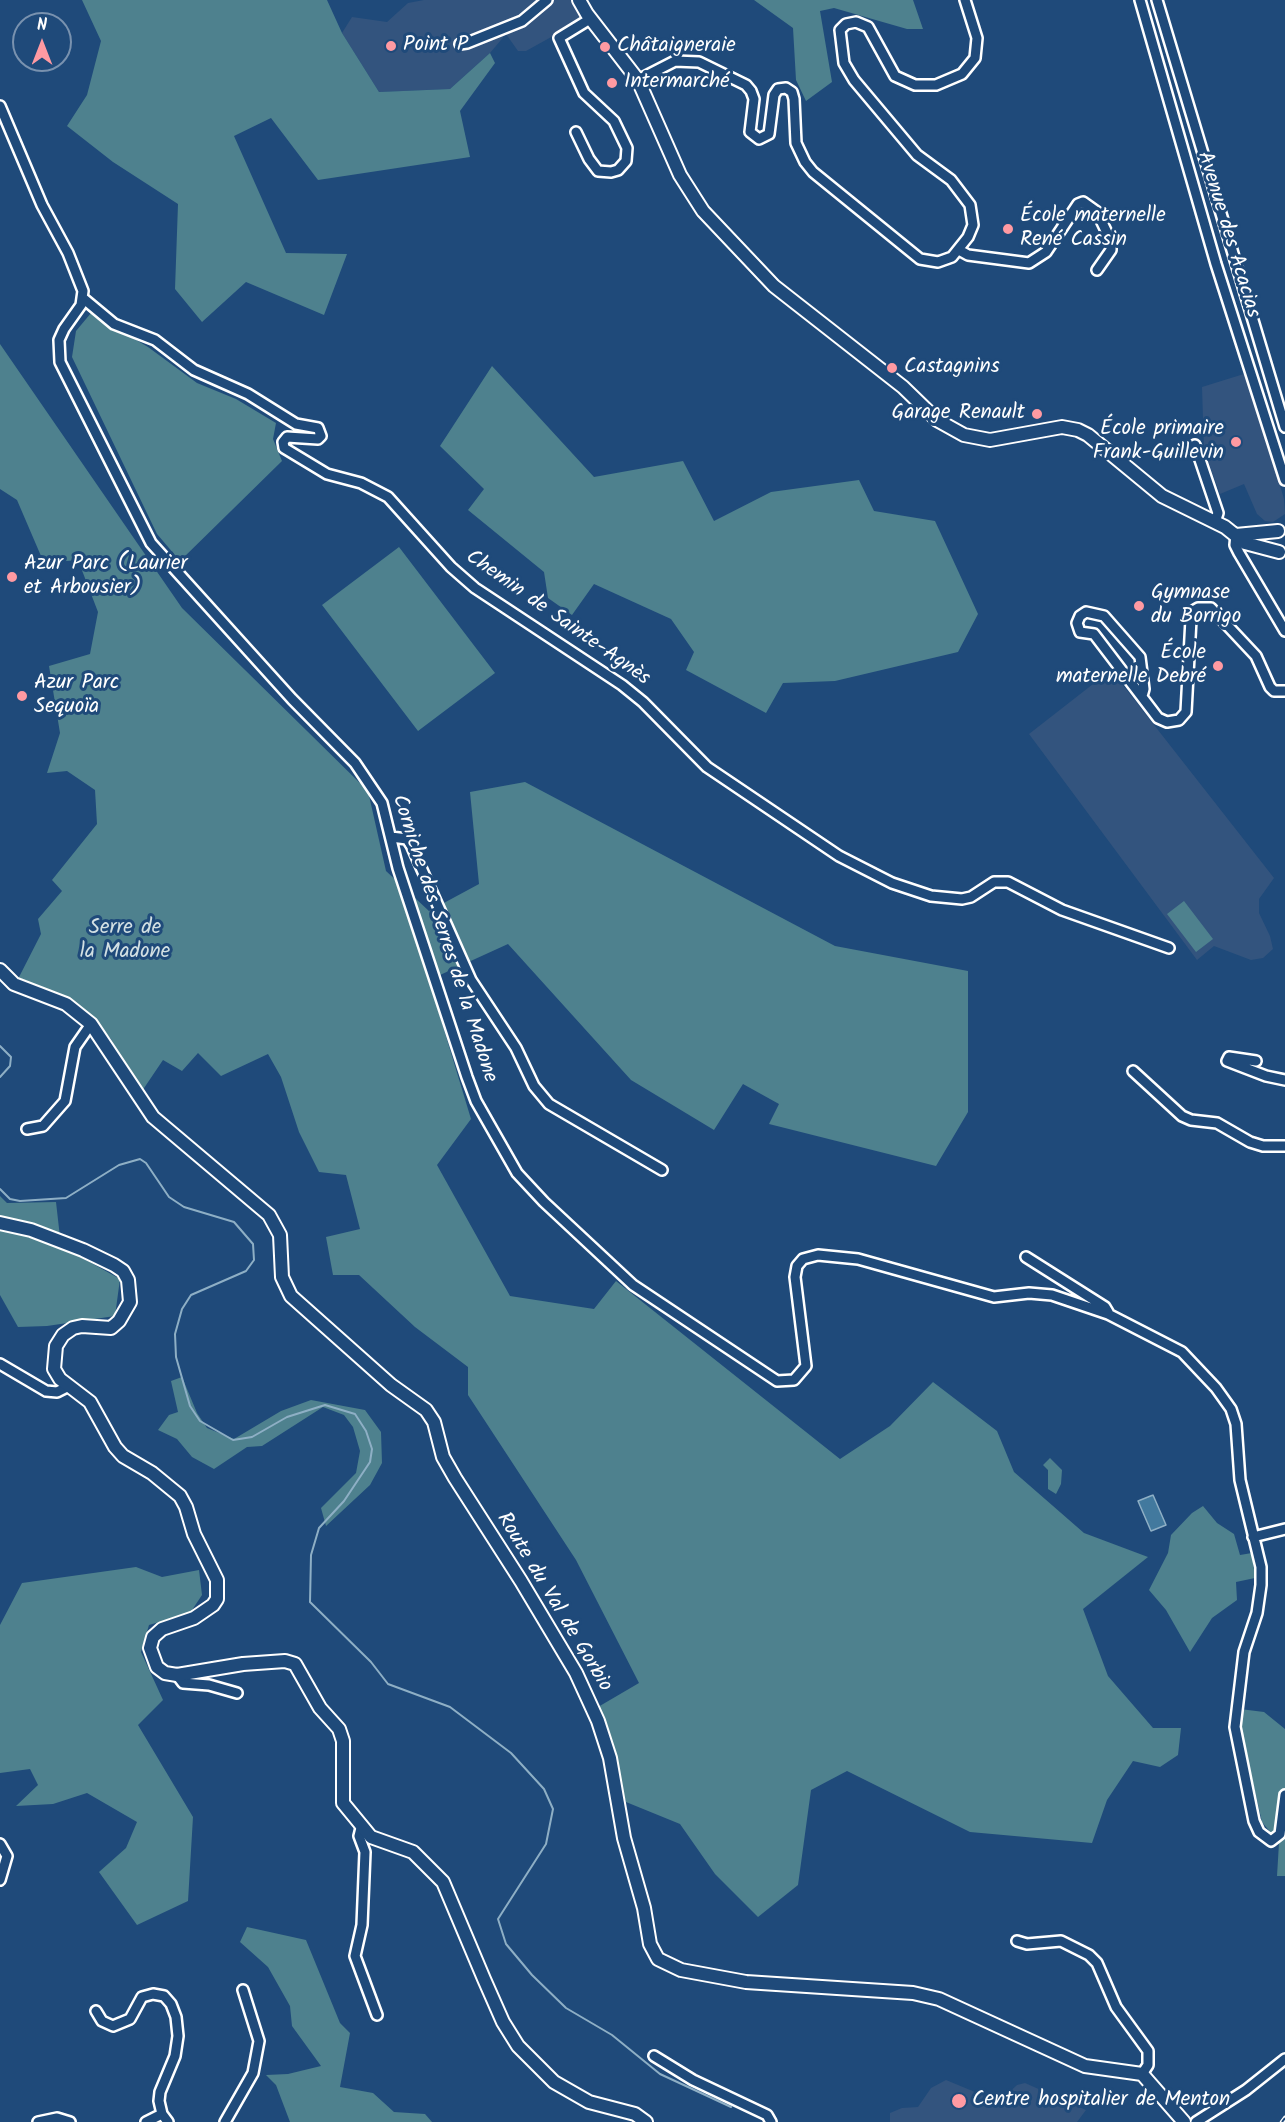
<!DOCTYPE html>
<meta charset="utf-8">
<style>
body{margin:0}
#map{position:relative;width:1285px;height:2122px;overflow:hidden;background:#1f4a7a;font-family:Kalam,sans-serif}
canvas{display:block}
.north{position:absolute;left:12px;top:12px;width:60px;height:60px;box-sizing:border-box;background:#1f4a7a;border:2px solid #7992af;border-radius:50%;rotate:0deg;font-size:16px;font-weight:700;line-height:24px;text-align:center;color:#fff}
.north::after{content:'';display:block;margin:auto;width:21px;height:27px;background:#ff9aa2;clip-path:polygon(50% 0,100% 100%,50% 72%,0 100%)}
</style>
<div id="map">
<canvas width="1285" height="2122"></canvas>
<div class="north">N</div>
</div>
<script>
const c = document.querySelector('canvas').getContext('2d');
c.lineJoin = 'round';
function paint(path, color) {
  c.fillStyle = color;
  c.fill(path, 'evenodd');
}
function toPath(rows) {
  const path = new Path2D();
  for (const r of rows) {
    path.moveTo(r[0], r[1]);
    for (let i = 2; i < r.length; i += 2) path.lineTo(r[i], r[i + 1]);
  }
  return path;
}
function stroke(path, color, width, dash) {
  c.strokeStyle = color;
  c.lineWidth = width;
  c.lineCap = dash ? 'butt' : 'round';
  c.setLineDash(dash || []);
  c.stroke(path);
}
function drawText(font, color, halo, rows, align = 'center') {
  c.font = font + ' Kalam,sans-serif';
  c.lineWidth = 6;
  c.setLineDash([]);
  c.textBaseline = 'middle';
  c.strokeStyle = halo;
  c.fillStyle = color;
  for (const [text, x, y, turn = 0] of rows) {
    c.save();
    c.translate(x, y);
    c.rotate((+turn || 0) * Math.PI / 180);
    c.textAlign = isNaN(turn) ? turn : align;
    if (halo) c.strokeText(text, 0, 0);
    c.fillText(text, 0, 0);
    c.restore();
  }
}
paint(toPath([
 [424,0,583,0,591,15,526,51,518,51,506,34,490,53,450,89,379,92,342,33,352,17,387,22,408,3],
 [1247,373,1284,499,1285,514,1273,522,1265,521,1257,514,1244,484,1220,494,1204,450,1202,387],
 [1111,670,1274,878,1259,899,1259,913,1270,936,1273,949,1263,958,1251,960,1214,946,1197,960,1029,734],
 [946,2080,999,2102,1017,2085,1025,2083,1086,2110,1077,2122,890,2122,890,2113,902,2108,918,2107,931,2088]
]), '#33547e');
paint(toPath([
 [82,0,327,0,342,33,379,92,450,89,490,53,495,63,460,111,470,157,318,180,271,118,234,136,286,253,347,254,324,315,246,282,202,322,175,289,178,204,113,162,67,126,87,95,101,41],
 [754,0,913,0,923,29,907,29,834,8,820,11,832,82,806,101,796,80,793,28],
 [91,313,148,347,197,383,236,399,276,423,273,439,282,461,180,561,157,534,72,357,76,331],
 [0,344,182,608,368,791,386,871,429,911,479,884,470,792,525,782,835,946,968,971,968,1112,936,1166,769,1124,779,1104,743,1084,714,1130,631,1080,508,944,429,980,471,1119,437,1165,510,1296,594,1309,616,1281,840,1459,890,1426,933,1382,997,1431,1014,1472,1084,1533,1148,1557,1083,1609,1108,1676,1153,1728,1181,1728,1178,1755,1160,1767,1133,1761,1107,1800,1092,1843,970,1832,847,1771,811,1790,798,1885,758,1917,715,1874,680,1824,626,1802,598,1707,639,1683,576,1560,468,1395,468,1367,415,1327,359,1275,333,1275,326,1237,360,1229,346,1175,319,1172,299,1132,281,1077,268,1054,221,1076,198,1053,182,1071,163,1060,140,1094,111,1039,84,1009,55,992,17,981,41,934,38,919,62,891,52,880,97,824,95,790,67,771,47,773,60,733,49,666,90,654,98,612,78,560,44,563,17,500,0,489],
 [492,366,594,477,683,461,714,521,771,492,859,480,874,511,935,521,978,614,958,652,835,681,783,683,766,713,686,670,694,652,671,619,594,584,572,615,548,598,544,572,468,510,484,489,440,446],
 [399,547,495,673,418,731,322,605],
 [1184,901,1213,939,1196,952,1167,914],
 [0,1196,7,1203,56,1202,61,1246,120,1279,115,1316,47,1326,18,1327,0,1295],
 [182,1377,197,1413,207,1428,234,1439,281,1411,311,1400,365,1410,381,1432,382,1463,370,1485,326,1526,321,1508,356,1473,360,1451,353,1427,344,1415,323,1407,262,1446,247,1447,214,1469,192,1457,177,1439,158,1430,169,1415,178,1412,171,1381],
 [1050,1458,1062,1470,1061,1484,1056,1494,1048,1489,1048,1470,1043,1465],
 [1203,1506,1217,1523,1234,1534,1240,1555,1252,1553,1255,1578,1236,1582,1237,1600,1212,1618,1190,1652,1166,1610,1149,1590,1168,1553,1171,1535,1192,1513],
 [136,1567,162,1577,199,1570,202,1595,190,1613,149,1625,141,1652,163,1700,138,1725,193,1817,188,1901,137,1925,99,1872,126,1848,137,1822,87,1793,53,1804,16,1806,38,1785,30,1769,0,1773,0,1625,22,1583],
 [1240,1709,1264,1712,1285,1729,1285,1876,1277,1876,1279,1843,1262,1822,1239,1721],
 [247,1927,306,1940,340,2023,350,2033,340,2087,373,2093,394,2112,425,2114,432,2122,290,2122,276,2085,266,2075,288,2074,321,2066,292,2026,290,2006,268,1967,240,1942]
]), '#4e818e');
const water = toPath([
 [1153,1495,1166,1525,1151,1531,1138,1501,1153,1495]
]);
paint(water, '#42799e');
stroke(water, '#8eafc5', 1.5);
stroke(toPath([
 [0,1046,11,1057,10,1066,0,1077],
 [0,1189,10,1199,20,1201,66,1198,119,1165,140,1159,146,1163,169,1197,184,1207,234,1222,253,1244,254,1260,246,1271,191,1295,182,1309,175,1334,176,1357,190,1406,200,1421,233,1440,252,1437,287,1417,325,1405,355,1414,366,1431,372,1449,370,1462,344,1501,319,1528,311,1555,310,1602,371,1662,388,1684,450,1707,511,1753,544,1789,553,1809,546,1844,498,1919,506,1944,532,1975,566,2008,612,2035,660,2074,731,2107]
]), '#8eafc5', 2);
const minor = toPath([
 [1140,0,1216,264,1285,480],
 [1157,0,1285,427],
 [460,44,467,43,522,21,547,0],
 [638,80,675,61,699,62,746,85,751,91,754,99,750,132,759,139,769,134,774,95,778,89,786,88,792,92,794,99,796,143,805,162,813,172,920,259,938,262,952,257,968,237,973,225,970,205,951,180,917,155,854,80,844,63,840,30,846,24,856,22,868,27,895,76,915,85,936,85,962,74,975,58,977,38,965,0],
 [0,106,42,205,68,253,83,291,81,305,64,329,59,340,60,362,151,543,292,699,355,763,382,803,398,868,467,1077,476,1101,517,1173,544,1202,633,1285,777,1381,794,1380,806,1366,795,1277,797,1266,803,1259,818,1255,858,1259,994,1297,1029,1293,1052,1295,1108,1314,1182,1352,1216,1388,1231,1409,1236,1424,1240,1480,1261,1567,1261,1585,1257,1613,1244,1652,1235,1727,1254,1821,1259,1832,1271,1841,1280,1834,1285,1795],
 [576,132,589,159,598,171,611,172,618,170,626,161,627,148,614,121,584,93,559,38,590,19],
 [959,250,968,255,1029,263,1046,252,1078,204,1083,202,1097,212,1111,241,1111,250,1097,270],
 [84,299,114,324,155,340,194,370,248,394,296,424,318,428,321,436,318,439,287,437,283,442,284,448,327,474,361,483,388,497,451,567,475,588,622,685,643,702,707,767,839,856,892,883,931,896,962,899,971,897,994,882,1008,882,1062,910,1169,948],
 [1195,445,1218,513,1215,522],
 [1236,535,1235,545,1239,553,1285,631],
 [1142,696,1144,689,1140,657,1104,616,1086,612,1080,616,1077,623,1080,632,1094,634,1158,718,1167,722,1179,720,1186,712,1191,619,1193,611,1198,608,1211,608,1256,656,1270,687,1274,691,1285,691],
 [391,837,407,839,411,845,471,980,516,1048,534,1086,549,1104,662,1170],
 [1256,1061,1229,1057,1227,1061,1266,1076,1285,1080],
 [1133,1071,1182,1116,1191,1120,1217,1123,1250,1142,1263,1146,1285,1146],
 [27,1129,43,1126,65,1101,75,1047,91,1024],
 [1026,1257,1105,1307,1108,1312],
 [0,1364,46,1391,57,1392,69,1386],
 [1253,1537,1285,1529],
 [177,1675,183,1683,209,1685,237,1693],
 [361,1828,359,1836,365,1852,362,1925,355,1956,377,2015],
 [0,1844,7,1856,0,1880],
 [1017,1941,1027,1944,1061,1941,1089,1955,1097,1963,1116,2007,1148,2051,1148,2065,1142,2074],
 [96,2011,102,2021,113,2026,130,2019,142,1997,153,1994,164,1996,171,2004,176,2017,178,2036,175,2056,160,2092,159,2101,162,2114,168,2122],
 [654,2056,693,2080,767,2115,771,2122],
 [38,2122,57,2118,70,2122],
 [146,2122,162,2114],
 [225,2122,253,2073,259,2041,243,1990],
 [1196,2122,1246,2090,1285,2059]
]);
const tertiary = toPath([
 [579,0,587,14,638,80,680,175,703,211,774,286,903,387,937,420,964,435,990,440,1062,427,1078,430,1088,435,1162,496,1225,527,1245,543,1279,552],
 [1236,535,1278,531],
 [0,970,14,984,66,1004,91,1024,153,1117,269,1215,280,1235,282,1277,291,1296,391,1385,426,1410,434,1422,443,1457,455,1478,521,1581,576,1673,598,1721,610,1758,624,1838,644,1908,650,1944,658,1959,681,1970,746,1982,913,1993,939,1999,1085,2066,1142,2074,1184,2122],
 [0,1223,31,1230,83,1250,114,1265,123,1271,128,1280,130,1302,119,1321,111,1328,82,1326,73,1328,63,1335,56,1346,54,1369,60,1379,90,1402,115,1447,123,1456,152,1473,180,1496,186,1507,194,1534,217,1580,217,1599,213,1605,194,1618,162,1629,153,1637,150,1648,157,1667,165,1673,177,1675,243,1664,285,1661,295,1664,320,1708,339,1729,343,1741,343,1803,371,1837,413,1852,443,1882,484,1979,503,2022,518,2046,554,2082,589,2102,635,2114,646,2122]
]);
stroke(minor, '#fff', 14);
stroke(tertiary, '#fff', 16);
stroke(minor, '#1f4a7a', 9);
stroke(tertiary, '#1f4a7a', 12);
const rail = toPath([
 [1282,2122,1285,2118]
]);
stroke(rail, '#fff', 4.5);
stroke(rail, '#1f4a7a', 2, [7]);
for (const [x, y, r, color] of [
 [391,46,6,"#ff9aa2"],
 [605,47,6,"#ff9aa2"],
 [612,83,6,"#ff9aa2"],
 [1008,229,6,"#ff9aa2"],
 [892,368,6,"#ff9aa2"],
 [1037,414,6,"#ff9aa2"],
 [1236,442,6,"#ff9aa2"],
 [12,577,6,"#ff9aa2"],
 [1139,606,6,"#ff9aa2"],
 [1218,666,6,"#ff9aa2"],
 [22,696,6,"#ff9aa2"],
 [959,2101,8,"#ff9aa2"]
]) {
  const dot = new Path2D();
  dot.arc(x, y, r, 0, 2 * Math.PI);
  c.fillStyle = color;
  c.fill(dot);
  stroke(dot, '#1f4a7a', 2);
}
drawText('21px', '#fff', '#1f4a7a', [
 ["Point P",403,46],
 ["Châtaigneraie",617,47],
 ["Intermarché",624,83],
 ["École maternelle",1020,217],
 ["René Cassin",1020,241],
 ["Castagnins",904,368],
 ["Garage Renault",1025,414,"right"],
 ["École primaire",1224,430,"right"],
 ["Frank-Guillevin",1224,454,"right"],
 ["Azur Parc (Laurier",24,565],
 ["et Arbousier)",24,589],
 ["Gymnase",1151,594],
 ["du Borrigo",1151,618],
 ["École",1206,654,"right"],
 ["maternelle Debré",1206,678,"right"],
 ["Azur Parc",34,684],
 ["Sequoïa",34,708],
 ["Centre hospitalier de Menton",972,2101]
], 'left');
drawText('21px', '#fff', '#1f4a7a', [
 ["Avenue des Acacias",1227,235,73],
 ["Chemin de Sainte-Agnès",557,619,35],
 ["Corniche des Serres de la Madone",443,939,72],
 ["Route du Val de Gorbio",553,1603,59]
]);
drawText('21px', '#d3e0e3', '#1f4a7a', [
 ["Serre de",125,929],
 ["la Madone",125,953]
]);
</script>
